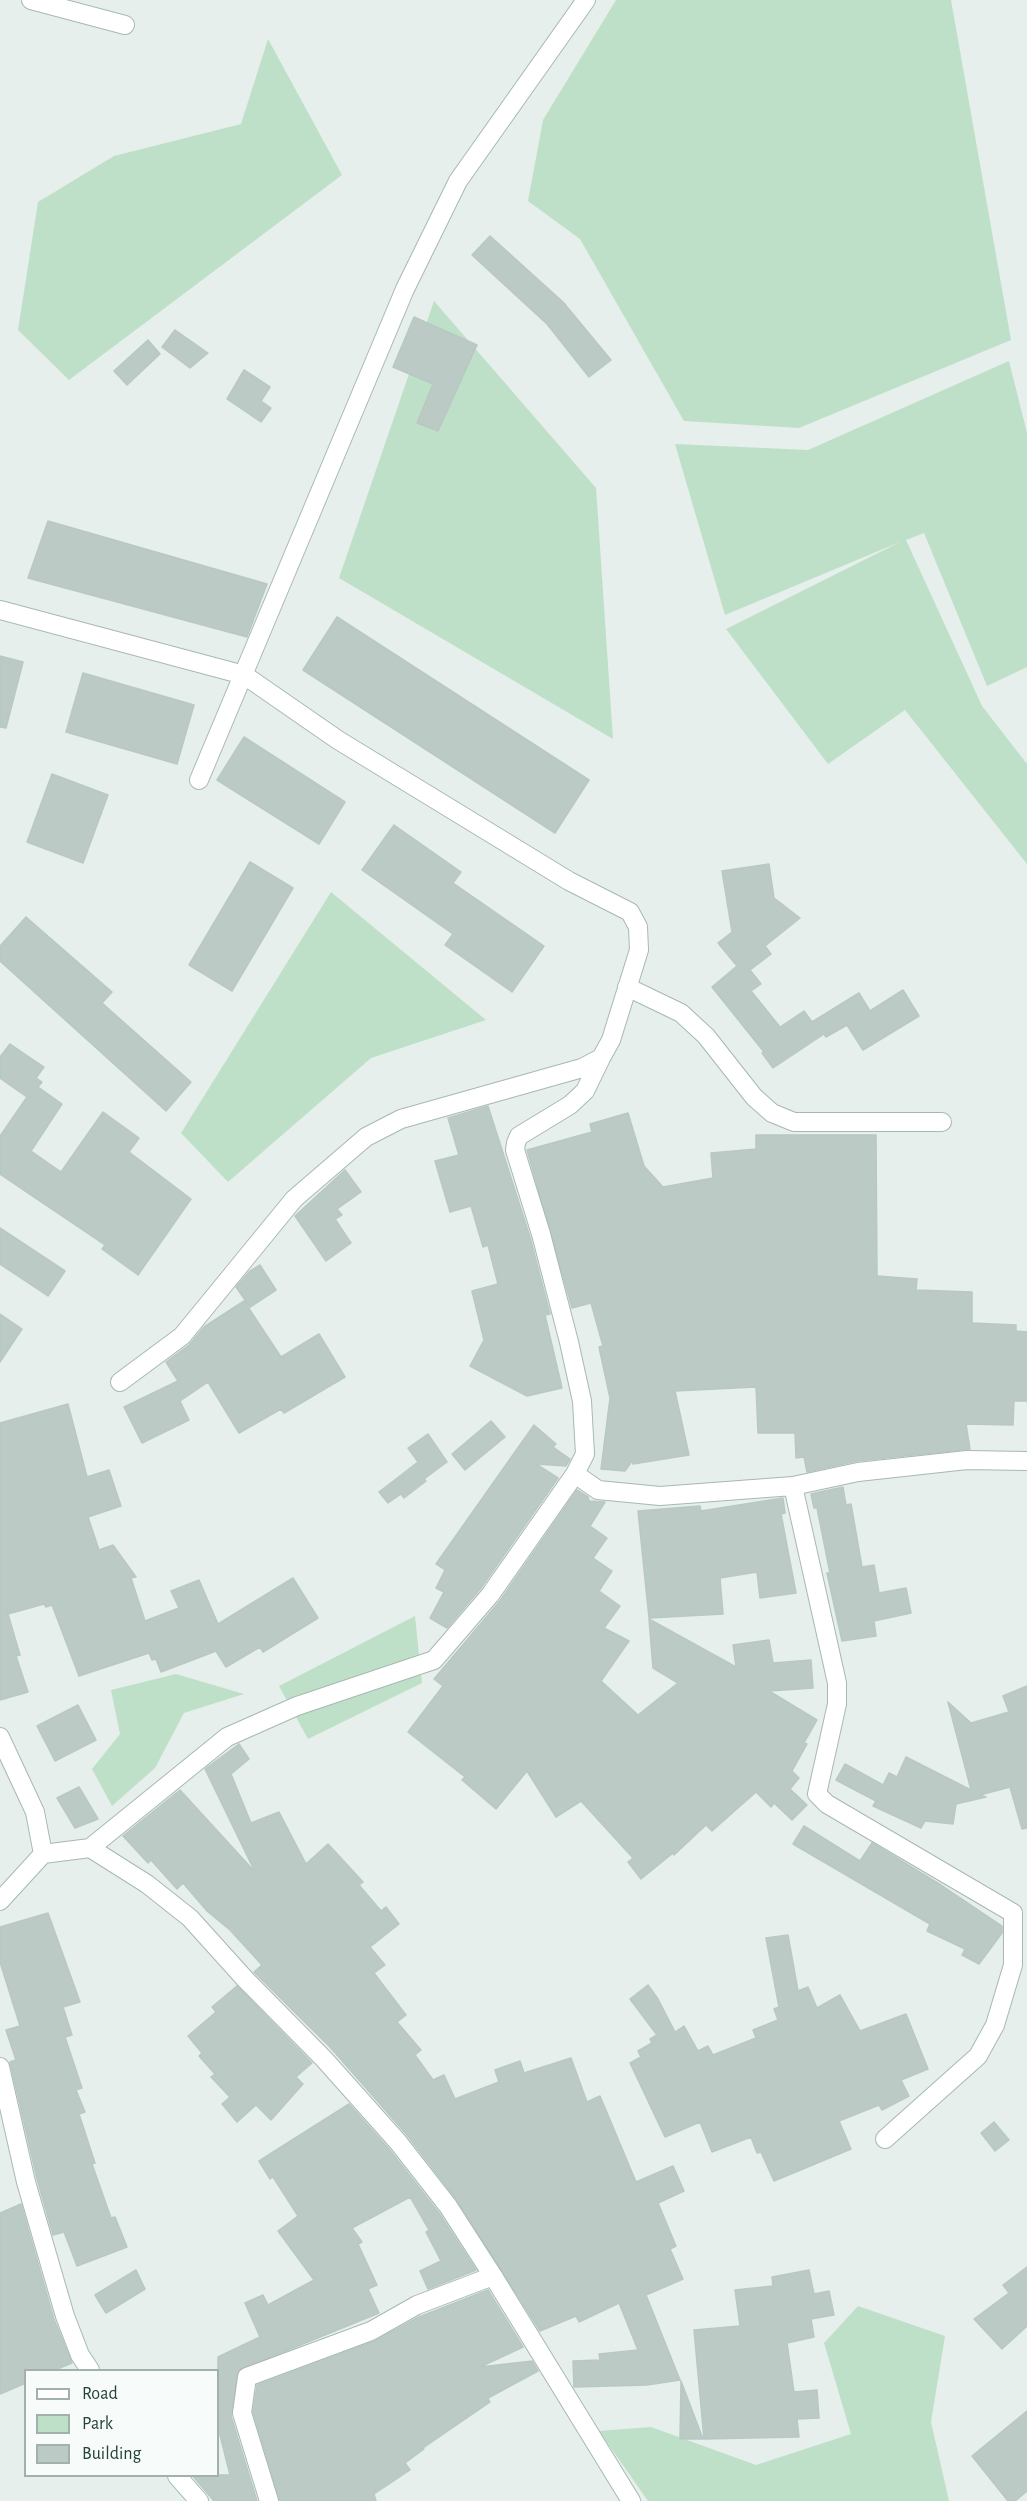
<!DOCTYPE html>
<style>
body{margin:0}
#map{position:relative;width:1027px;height:2501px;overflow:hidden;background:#e6efeb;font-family:"Alegreya Sans",sans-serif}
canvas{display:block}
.legend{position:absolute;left:24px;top:2369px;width:195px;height:108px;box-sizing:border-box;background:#f7fbf9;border:2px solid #a3b1ad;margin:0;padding:8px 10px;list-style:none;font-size:18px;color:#24423a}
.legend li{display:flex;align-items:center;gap:12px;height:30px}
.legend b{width:30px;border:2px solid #a3b1ad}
</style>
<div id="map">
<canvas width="1027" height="2501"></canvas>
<ul class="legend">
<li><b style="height:8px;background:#fff"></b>Road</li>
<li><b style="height:16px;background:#bfe0c8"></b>Park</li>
<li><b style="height:16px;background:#bbcac4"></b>Building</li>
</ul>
</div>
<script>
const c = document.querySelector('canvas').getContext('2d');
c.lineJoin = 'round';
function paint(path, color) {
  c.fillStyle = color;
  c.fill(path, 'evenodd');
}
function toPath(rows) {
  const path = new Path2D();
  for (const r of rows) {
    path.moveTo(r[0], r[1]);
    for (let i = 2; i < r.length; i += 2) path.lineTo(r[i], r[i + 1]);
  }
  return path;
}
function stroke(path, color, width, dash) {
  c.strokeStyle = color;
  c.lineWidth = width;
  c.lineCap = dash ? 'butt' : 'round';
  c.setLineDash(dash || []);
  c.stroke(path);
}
paint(toPath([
 [616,0,951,0,1011,340,799,428,684,421,580,239,528,201,543,120],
 [268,39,342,175,69,380,18,330,38,202,114,156,241,124],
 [434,301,596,488,613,739,339,578],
 [1009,361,1027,433,1027,667,987,686,924,533,906,540,982,706,1027,764,1027,864,905,710,828,764,726,629,900,542,725,615,675,444,808,450],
 [331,892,486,1020,371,1058,228,1182,181,1133],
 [415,1616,422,1683,308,1739,279,1686],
 [176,1674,244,1694,184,1713,155,1768,112,1806,92,1769,120,1734,111,1690],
 [858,2306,945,2336,931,2422,949,2501,648,2501,599,2431,651,2427,756,2465,851,2434,824,2343]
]), '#bfe0c8');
const building = toPath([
 [490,236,563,302,611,360,589,377,547,324,472,255,490,236],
 [414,317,477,345,438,431,417,423,433,384,393,367,414,317],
 [175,330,208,353,190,368,162,347,175,330],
 [148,340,160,354,127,385,114,371,148,340],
 [244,370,270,387,261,401,271,408,261,422,227,399,244,370],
 [48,521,267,584,247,637,28,578,48,521],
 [337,617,589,780,555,833,303,670,337,617],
 [0,656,23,662,6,728,0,727,0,656],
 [83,673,194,705,177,764,66,732,83,673],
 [244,737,345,802,319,844,217,780,244,737],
 [52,774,108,795,83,863,27,842,52,774],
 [394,825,461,872,453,883,544,946,512,992,445,945,453,934,362,870,394,825],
 [250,862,293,888,232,991,189,965,250,862],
 [769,864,774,898,800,918,765,946,771,954,750,970,761,984,751,991,780,1027,804,1011,812,1022,859,993,870,1011,903,990,919,1016,863,1050,847,1025,826,1037,824,1034,773,1068,762,1053,764,1052,712,987,737,966,718,943,732,932,722,871,769,864],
 [26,917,112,992,102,1003,191,1082,166,1111,0,961,0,946,26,917],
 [10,1044,44,1067,36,1078,42,1082,38,1087,62,1104,31,1151,61,1172,103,1112,139,1138,129,1152,191,1199,138,1275,102,1249,105,1245,0,1174,0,1136,27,1097,0,1078,0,1057,10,1044],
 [488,1106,530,1237,550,1314,545,1315,562,1388,527,1396,470,1366,484,1340,472,1291,498,1284,488,1245,483,1247,471,1206,450,1212,435,1161,459,1155,448,1118,488,1106],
 [628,1113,644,1166,663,1187,713,1178,711,1153,756,1149,756,1135,876,1135,877,1276,917,1279,916,1290,972,1292,972,1323,1016,1325,1016,1331,1027,1332,1027,1401,1014,1401,1013,1425,966,1424,970,1449,857,1461,807,1472,804,1457,796,1458,795,1433,758,1433,756,1387,675,1391,689,1455,633,1464,632,1461,625,1471,601,1469,610,1398,599,1347,603,1346,591,1303,572,1308,527,1150,592,1132,590,1124,628,1113],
 [345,1170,361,1192,337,1209,342,1215,335,1219,351,1243,326,1261,295,1216,345,1170],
 [0,1228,65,1271,48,1296,0,1264,0,1228],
 [260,1265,276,1290,250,1307,236,1287,249,1272,260,1265],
 [244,1301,281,1357,319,1334,345,1377,284,1413,281,1409,239,1433,208,1382,180,1401,189,1420,142,1443,124,1407,178,1381,166,1362,189,1345,204,1327,244,1301],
 [0,1314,22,1329,0,1362,0,1314],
 [68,1404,87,1477,109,1470,121,1506,88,1517,99,1550,113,1545,136,1577,131,1578,145,1621,179,1608,171,1591,199,1580,218,1624,293,1578,318,1618,263,1652,260,1647,226,1667,216,1651,161,1672,156,1659,152,1660,149,1653,79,1676,52,1605,46,1607,44,1604,8,1614,20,1655,16,1656,28,1692,0,1700,0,1423,68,1404],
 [491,1421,505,1437,465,1470,452,1454,491,1421],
 [534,1425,556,1444,553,1447,570,1459,566,1466,536,1464,558,1478,481,1588,447,1628,430,1618,444,1592,436,1588,445,1570,436,1564,534,1425],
 [428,1434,447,1462,424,1479,426,1481,404,1498,401,1494,388,1503,379,1492,418,1462,408,1448,428,1434],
 [843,1487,846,1505,851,1504,862,1567,874,1565,879,1593,906,1588,911,1613,874,1621,876,1636,842,1641,827,1573,830,1573,817,1508,814,1508,811,1494,843,1487],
 [577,1490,588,1497,589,1501,605,1502,590,1526,607,1538,593,1558,612,1571,599,1591,620,1606,604,1628,629,1641,601,1681,638,1715,678,1683,653,1668,649,1619,736,1667,733,1645,769,1640,773,1663,811,1660,813,1688,769,1691,817,1720,804,1743,807,1744,792,1771,799,1778,790,1789,807,1805,792,1820,774,1803,771,1807,756,1792,712,1831,706,1825,674,1855,673,1853,641,1879,628,1862,633,1858,581,1801,556,1817,527,1771,496,1809,462,1780,465,1777,408,1732,443,1686,434,1679,499,1602,577,1490],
 [783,1498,785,1513,781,1514,796,1593,760,1598,757,1572,720,1578,723,1614,649,1618,638,1511,700,1506,701,1511,783,1498],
 [1027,1686,1027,1828,1022,1829,1010,1787,980,1795,986,1797,956,1804,953,1824,925,1821,921,1828,873,1806,876,1801,836,1780,845,1764,883,1785,889,1773,897,1777,906,1757,971,1790,948,1702,971,1723,1009,1712,1003,1696,1027,1686],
 [78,1705,96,1740,55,1761,37,1726,78,1705],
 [239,1744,249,1759,231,1774,251,1823,279,1812,306,1864,328,1844,363,1882,359,1885,381,1911,386,1907,399,1924,370,1947,385,1965,374,1973,406,2015,397,2022,421,2050,415,2055,433,2080,444,2075,455,2099,499,2082,495,2070,520,2061,524,2073,571,2058,587,2102,600,2096,636,2182,673,2166,684,2191,658,2203,676,2246,670,2249,683,2279,646,2295,680,2380,647,2385,574,2387,573,2361,600,2360,599,2354,638,2350,619,2303,579,2322,576,2316,540,2331,457,2200,407,2135,330,2047,254,1972,262,1965,230,1930,207,1911,183,1883,177,1889,151,1860,148,1863,123,1836,180,1790,255,1872,205,1769,239,1744],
 [79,1787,98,1819,75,1828,57,1798,79,1787],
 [804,1826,860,1861,872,1843,941,1885,1002,1926,1002,1933,979,1964,962,1955,965,1949,927,1931,930,1924,793,1844,804,1826],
 [48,1913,80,2002,63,2007,72,2035,65,2037,82,2088,76,2090,85,2112,79,2114,95,2163,92,2164,111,2218,115,2217,127,2247,77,2266,64,2232,53,2235,37,2179,10,2062,16,2060,6,2030,20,2026,0,1962,0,1927,48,1913],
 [788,1935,798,1991,808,1987,817,2008,840,1995,860,2031,906,2014,928,2069,901,2080,909,2096,882,2110,879,2105,839,2121,851,2149,774,2181,761,2152,757,2153,751,2137,712,2152,700,2122,665,2137,630,2063,641,2057,638,2051,652,2043,650,2039,657,2035,630,1999,648,1985,658,1999,675,2032,684,2026,698,2051,708,2046,713,2055,756,2038,753,2030,778,2020,774,2009,779,2007,766,1938,788,1935],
 [237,1986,312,2063,296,2077,303,2084,271,2120,256,2105,237,2122,222,2104,230,2097,211,2077,215,2074,199,2056,202,2053,188,2036,216,2012,212,2007,237,1986],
 [349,2104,389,2149,439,2213,476,2270,428,2289,420,2271,441,2261,426,2232,429,2230,410,2197,352,2228,362,2242,358,2244,377,2285,368,2289,379,2313,239,2370,231,2416,257,2501,214,2501,192,2475,230,2475,218,2427,218,2357,260,2337,245,2303,263,2295,268,2305,314,2280,278,2231,298,2216,273,2177,270,2179,259,2161,349,2104],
 [994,2122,1009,2140,995,2151,981,2133,994,2122],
 [21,2204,54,2319,72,2363,55,2370,26,2370,26,2383,0,2394,0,2213,21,2204],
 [1027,2267,1027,2326,1002,2349,974,2319,1009,2293,1003,2285,1027,2267],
 [136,2270,145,2289,106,2313,95,2295,136,2270],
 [809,2270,814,2294,829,2291,834,2315,811,2319,814,2337,787,2343,794,2392,817,2390,819,2418,797,2419,799,2437,704,2439,694,2330,740,2326,735,2290,773,2286,772,2277,809,2270],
 [488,2290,523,2347,480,2367,532,2361,538,2371,488,2398,490,2402,423,2448,424,2449,405,2463,410,2470,374,2494,376,2501,280,2501,253,2412,257,2385,375,2341,419,2317,488,2290],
 [681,2381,703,2439,680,2439,681,2381],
 [1027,2411,1027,2491,1015,2501,1008,2501,972,2456,1027,2411]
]);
paint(building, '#bbcac4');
stroke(building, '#b8c9c2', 1.5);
const minor = toPath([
 [31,0,125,25],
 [0,610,244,675,338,740,569,881,630,912,638,927,639,950,611,1040,601,1058,582,1068,401,1119,366,1137,294,1199,182,1336,120,1382],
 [199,780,405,289,458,181,586,0],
 [627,987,681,1013,706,1036,754,1097,772,1113,794,1122,942,1122],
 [575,1474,585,1454,582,1401,569,1342,541,1234,515,1150,516,1143,519,1136,570,1105,585,1091,601,1058],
 [793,1486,837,1683,837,1704,817,1794,827,1804,1013,1913,1013,1965,995,2025,978,2056,885,2139],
 [0,1737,35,1812,43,1854,0,1901],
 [90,1848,147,1884,190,1918,245,1979,324,2059,398,2142,448,2206,493,2276,417,2305,371,2331,247,2377,242,2413,269,2501],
 [43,1854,90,1848,227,1737,297,1706,434,1660,490,1595,575,1474,598,1490,660,1496,793,1486,858,1472,967,1460,1027,1461],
 [0,2067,26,2182,65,2316,80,2355,90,2370],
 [493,2276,631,2501],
 [177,2476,199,2501]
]);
stroke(minor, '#a8b8b2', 20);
stroke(minor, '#fff', 18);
</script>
